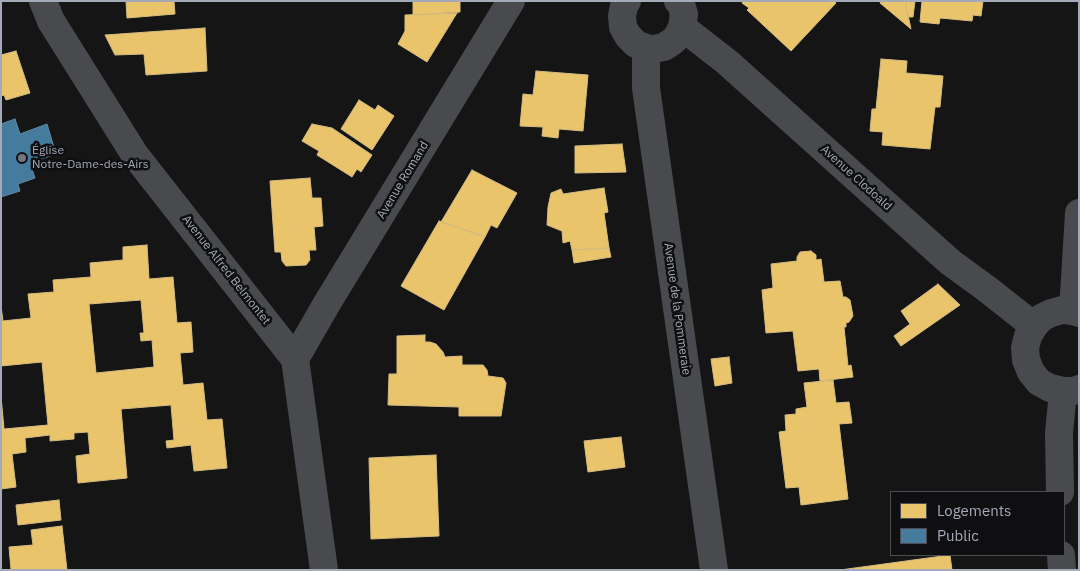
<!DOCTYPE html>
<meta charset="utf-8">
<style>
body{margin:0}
#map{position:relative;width:1080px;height:571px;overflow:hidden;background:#151515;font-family:"IBM Plex Sans",sans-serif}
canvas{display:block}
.frame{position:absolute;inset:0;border:2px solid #a4aab7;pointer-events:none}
.legend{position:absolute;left:890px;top:491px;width:175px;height:65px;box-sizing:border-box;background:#0f0f11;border:1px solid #4b4d53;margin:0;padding:6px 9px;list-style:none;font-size:15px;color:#a4aab7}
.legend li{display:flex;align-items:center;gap:10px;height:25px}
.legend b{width:25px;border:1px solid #4b4d53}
</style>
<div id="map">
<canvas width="1080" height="571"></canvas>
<div class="frame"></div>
<ul class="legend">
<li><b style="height:14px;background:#e9c46a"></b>Logements</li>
<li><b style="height:14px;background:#457b9d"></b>Public</li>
</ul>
</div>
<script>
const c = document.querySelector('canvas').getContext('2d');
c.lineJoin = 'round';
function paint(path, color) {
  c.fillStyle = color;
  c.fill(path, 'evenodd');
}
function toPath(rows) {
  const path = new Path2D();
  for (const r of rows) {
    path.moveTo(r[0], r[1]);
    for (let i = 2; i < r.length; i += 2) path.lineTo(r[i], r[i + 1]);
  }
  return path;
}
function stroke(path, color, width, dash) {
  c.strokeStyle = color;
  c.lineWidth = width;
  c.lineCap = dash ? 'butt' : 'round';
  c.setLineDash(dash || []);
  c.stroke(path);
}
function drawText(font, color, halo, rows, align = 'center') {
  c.font = font + ' "IBM Plex Sans",sans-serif';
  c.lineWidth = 5;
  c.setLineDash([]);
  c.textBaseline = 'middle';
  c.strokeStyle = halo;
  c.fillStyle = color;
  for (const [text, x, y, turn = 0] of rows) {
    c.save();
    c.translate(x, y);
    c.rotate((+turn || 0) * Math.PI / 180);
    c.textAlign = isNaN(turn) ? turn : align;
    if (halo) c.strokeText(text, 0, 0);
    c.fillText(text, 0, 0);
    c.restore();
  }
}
const homes = toPath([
 [126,1,174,1,175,14,127,18,126,1],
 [413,1,460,1,460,12,413,15,413,1],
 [743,1,834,1,836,3,791,51,747,10,749,8,742,3,743,1],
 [881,1,905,1,911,29,880,3,881,1],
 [905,1,915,1,913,17,908,17,905,1],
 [922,1,983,1,981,16,973,15,972,21,940,18,939,24,920,22,922,1],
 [457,13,427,62,398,44,405,31,405,15,457,13],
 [205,28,207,71,146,75,144,54,115,55,105,35,205,28],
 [16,51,30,93,6,100,4,95,1,96,1,55,16,51],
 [881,59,907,61,906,73,943,76,940,107,935,107,930,149,882,145,883,132,870,131,872,109,876,109,881,59],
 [536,71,588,75,583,131,559,129,558,138,542,136,543,127,520,126,523,94,533,95,536,71],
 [359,100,375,110,378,105,394,116,372,150,341,129,359,100],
 [312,124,332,128,372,155,361,172,357,169,352,177,317,155,319,151,302,141,312,124],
 [622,144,626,172,575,173,575,146,622,144],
 [472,170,517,193,497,228,491,225,485,237,441,222,472,170],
 [310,178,312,198,321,198,323,226,314,227,316,250,309,250,310,260,306,265,286,266,282,261,281,252,275,252,270,181,310,178],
 [604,188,608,212,604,213,609,248,572,250,570,241,563,243,562,231,547,225,548,207,551,193,561,189,563,194,604,188],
 [439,221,485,237,444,310,401,286,439,221],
 [147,245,149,279,173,277,177,323,191,322,193,352,180,353,183,385,203,383,207,420,222,419,227,468,194,471,191,445,167,448,166,441,174,440,171,405,121,409,127,478,78,483,76,456,90,454,88,432,74,433,74,439,50,441,50,435,25,438,26,452,12,454,16,487,1,489,1,396,4,429,48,425,42,362,1,366,1,306,3,321,31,318,28,294,54,292,53,280,91,277,90,263,123,260,123,247,147,245],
 [141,300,144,333,140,333,141,341,152,340,154,367,96,373,89,304,141,300],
 [609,248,611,257,574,263,572,250,609,248],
 [811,251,816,255,816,260,821,259,824,282,840,281,843,297,846,297,850,300,853,316,849,322,846,323,846,327,844,327,848,366,851,365,853,377,820,381,819,369,798,371,793,331,766,333,762,290,773,288,771,264,797,261,797,257,800,252,811,251],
 [938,284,960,305,901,346,894,336,910,324,901,311,938,284],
 [425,335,425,342,430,342,436,344,443,352,445,357,462,356,462,365,483,365,487,370,488,376,503,378,506,383,501,416,459,416,459,407,388,405,389,374,397,374,397,336,425,335],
 [729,357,732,383,715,386,711,359,729,357],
 [833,380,836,403,849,402,852,423,839,424,848,499,801,505,799,487,786,488,779,432,786,431,785,415,796,414,796,409,807,407,804,383,833,380],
 [621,437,625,467,588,472,584,441,621,437],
 [436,455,439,536,371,539,369,458,436,455],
 [59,500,61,520,18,525,16,505,59,500],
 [62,526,67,570,11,570,9,547,33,545,31,530,62,526],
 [950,555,952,570,840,570,950,555]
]);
paint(homes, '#e9c46a');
stroke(homes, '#d4bc81', 1);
const public = toPath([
 [15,119,20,134,47,124,56,154,30,163,35,178,18,184,20,191,1,197,1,124,15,119]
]);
paint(public, '#457b9d');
stroke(public, '#6289a5', 1);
stroke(toPath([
 [43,1,51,21,135,155,295,359,324,570],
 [627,1,624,6,622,16,623,27,628,36,636,44,646,48,653,49,664,47,673,41,677,37,682,27,684,14,681,4,678,1],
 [682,27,727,62,950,262,987,289,1034,326],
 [646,48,646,88,714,570],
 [1073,311,1079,213],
 [1079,313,1073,311,1062,310,1051,313,1041,318,1034,326,1028,336,1025,348,1026,360,1031,372,1039,382,1050,388,1063,391,1074,391,1079,389],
 [295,359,326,305,511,1],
 [1060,492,1059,433,1063,391],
 [1061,555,1062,570]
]), '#484a4e', 28);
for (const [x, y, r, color] of [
 [22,158,5,"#72767e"]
]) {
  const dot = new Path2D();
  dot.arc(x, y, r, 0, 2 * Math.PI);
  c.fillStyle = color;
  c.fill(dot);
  stroke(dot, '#0f0f11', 2);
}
drawText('12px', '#a4aab7', '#0f0f11', [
 ["Église",32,151],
 ["Notre-Dame-des-Airs",32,165]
], 'left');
drawText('12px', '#a4aab7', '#0f0f11', [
 ["Avenue Clodoald",856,178,42],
 ["Avenue Romand",403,180,-59],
 ["Avenue Alfred Belmontet",226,270,52],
 ["Avenue de la Pommeraie",677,309,82]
]);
</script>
